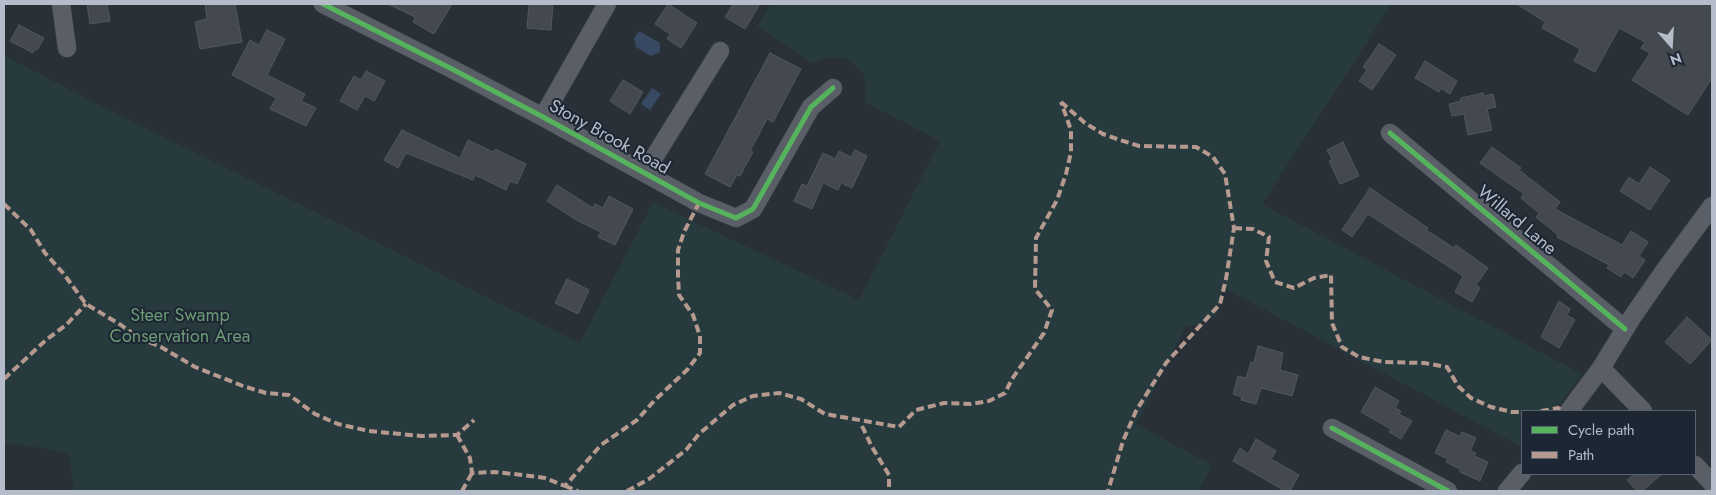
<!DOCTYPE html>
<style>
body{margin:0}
#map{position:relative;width:1716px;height:495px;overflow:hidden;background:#2a3038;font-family:Jost,sans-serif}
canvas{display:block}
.frame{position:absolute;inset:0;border:5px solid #b4bcc9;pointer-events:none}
.legend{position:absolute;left:1521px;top:410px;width:175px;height:65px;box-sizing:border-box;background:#1d2633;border:1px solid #59626f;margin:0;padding:6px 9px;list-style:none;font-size:15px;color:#b4bcc9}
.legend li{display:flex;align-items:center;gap:10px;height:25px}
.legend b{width:25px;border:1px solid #59626f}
.north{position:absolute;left:1646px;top:20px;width:50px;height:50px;-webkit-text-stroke:4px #1d2633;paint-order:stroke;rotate:161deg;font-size:14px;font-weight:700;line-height:20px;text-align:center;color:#b4bcc9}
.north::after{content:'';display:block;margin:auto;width:18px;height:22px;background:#b4bcc9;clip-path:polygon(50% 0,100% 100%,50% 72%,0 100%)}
</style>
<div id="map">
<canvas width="1716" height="495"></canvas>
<div class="frame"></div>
<ul class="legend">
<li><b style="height:6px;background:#56b35d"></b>Cycle path</li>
<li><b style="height:6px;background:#b69a8f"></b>Path</li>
</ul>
<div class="north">N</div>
</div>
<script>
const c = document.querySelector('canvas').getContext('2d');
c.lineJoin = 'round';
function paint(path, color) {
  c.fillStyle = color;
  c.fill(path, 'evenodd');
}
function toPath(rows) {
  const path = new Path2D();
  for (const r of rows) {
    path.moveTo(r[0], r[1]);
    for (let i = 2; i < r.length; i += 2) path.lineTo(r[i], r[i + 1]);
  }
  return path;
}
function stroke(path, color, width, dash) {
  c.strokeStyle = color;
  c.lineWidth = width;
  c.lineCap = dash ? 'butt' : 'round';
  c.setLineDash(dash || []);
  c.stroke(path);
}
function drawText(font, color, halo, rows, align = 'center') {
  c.font = font + ' Jost,sans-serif';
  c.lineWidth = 4;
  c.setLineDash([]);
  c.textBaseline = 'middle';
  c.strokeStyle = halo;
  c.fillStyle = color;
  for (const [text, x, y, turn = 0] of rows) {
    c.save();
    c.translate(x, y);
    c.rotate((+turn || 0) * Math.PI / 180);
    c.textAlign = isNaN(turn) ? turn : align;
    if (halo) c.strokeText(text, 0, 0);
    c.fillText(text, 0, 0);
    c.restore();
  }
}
paint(toPath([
 [771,4,1389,4,1391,5,1262,204,1582,374,1555,411,1522,411,1522,447,1224,288,1218,314,1201,324,1186,327,1136,424,1212,465,1198,491,74,491,69,453,4,442,4,55,101,106,580,343,653,202,859,300,940,141,864,102,866,93,864,76,854,63,847,59,829,57,822,59,813,63,757,26]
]), '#273a3e');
paint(toPath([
 [639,31,660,43,660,52,651,56,636,47,634,38],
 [652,88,661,94,650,110,641,104]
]), '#384963');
const building = toPath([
 [87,4,107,4,110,21,90,24,87,4],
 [205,4,235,4,242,42,200,49,195,22,207,19,205,4],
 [388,4,452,4,434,34,413,22,415,17,388,4],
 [529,4,553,4,551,30,527,28,529,4],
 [668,4,697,23,681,48,667,39,670,34,655,24,668,4],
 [733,4,760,4,745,29,725,17,733,4],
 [1517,4,1712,4,1712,78,1688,115,1632,80,1650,53,1641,48,1645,42,1619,28,1595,72,1574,61,1580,49,1542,28,1545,22,1517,4],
 [19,25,44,38,37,50,35,49,33,53,10,41,19,25],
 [267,30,285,39,267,75,305,94,301,101,316,108,306,126,270,109,276,98,232,75,250,40,259,45,267,30],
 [1379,44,1396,55,1372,90,1359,81,1367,70,1363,67,1379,44],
 [770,53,801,69,773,122,767,119,750,151,753,152,740,176,737,175,730,187,705,174,770,53],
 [1425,61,1457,81,1450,94,1441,88,1439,92,1415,78,1425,61],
 [366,71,385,81,374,101,365,96,357,110,340,101,354,76,361,80,366,71],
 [623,80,643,92,630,114,610,101,623,80],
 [1483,93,1484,96,1493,94,1496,107,1487,109,1492,130,1468,135,1464,114,1452,116,1449,104,1461,101,1461,98,1483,93],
 [402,130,460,158,468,140,493,152,495,149,526,164,517,184,510,181,506,190,475,175,473,180,406,153,398,168,384,160,402,130],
 [1343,142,1359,176,1340,184,1329,161,1332,159,1327,150,1343,142],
 [1492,147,1521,168,1519,170,1560,202,1555,209,1622,245,1631,231,1648,242,1639,256,1645,260,1633,278,1624,272,1621,277,1607,268,1609,265,1557,237,1558,235,1536,217,1539,213,1521,198,1524,194,1480,163,1492,147],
 [855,150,867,156,852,188,841,183,838,190,823,183,812,209,794,201,802,184,807,186,823,153,834,158,834,161,839,151,851,157,855,150],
 [1650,167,1670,180,1650,210,1620,191,1629,177,1639,184,1650,167],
 [557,185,593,208,595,204,603,208,609,196,633,209,615,245,598,237,601,232,578,221,547,201,557,185],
 [1370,188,1428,228,1426,230,1454,248,1456,245,1488,268,1476,285,1480,288,1472,302,1455,292,1463,276,1368,214,1352,237,1342,230,1370,188],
 [567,279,589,290,578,314,555,303,567,279],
 [1559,301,1570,309,1567,315,1575,320,1559,348,1541,337,1559,301],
 [1687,317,1712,340,1690,364,1665,342,1687,317],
 [1258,346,1283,353,1280,370,1298,375,1292,396,1261,388,1256,404,1241,400,1242,397,1233,394,1238,376,1246,378,1251,362,1254,363,1258,346],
 [1375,387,1399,401,1395,408,1401,411,1399,414,1412,421,1401,439,1389,432,1391,429,1361,412,1375,387],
 [1446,430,1459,436,1462,432,1476,438,1470,451,1476,453,1474,456,1488,462,1480,481,1460,472,1460,469,1446,462,1448,459,1435,453,1446,430],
 [1256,439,1276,451,1271,459,1299,475,1290,491,1285,491,1233,461,1240,448,1248,454,1256,439],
 [1635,474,1662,474,1642,491,1637,491,1627,480,1635,474]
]);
paint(building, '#444950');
stroke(building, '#52575f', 1);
const minor = toPath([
 [61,4,67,48],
 [323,4,452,69,543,117,699,203,736,218,753,209,811,107,833,88],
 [543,117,607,4],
 [1390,133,1625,329],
 [645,172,720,51],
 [1601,368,1643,411],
 [1569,411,1601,368,1633,316,1667,267,1712,206],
 [1332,428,1448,491],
 [1695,465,1712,483],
 [1507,491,1522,473]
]);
stroke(minor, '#484c53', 19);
stroke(minor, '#5a5e66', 18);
stroke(toPath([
 [1061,102,1085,123,1103,134,1120,140,1139,146,1196,147,1213,157,1225,174,1234,228,1226,279,1220,304,1166,363,1136,411,1123,441,1108,491],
 [4,204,31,230,45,253,63,273,86,304,121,325,139,338,161,347,195,367,243,386,266,393,289,395,315,414,338,424,369,431,421,436,457,435,474,420],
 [1234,228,1253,229,1269,237,1266,261,1275,282,1294,288,1314,278,1331,275,1332,323,1342,347,1359,357,1384,362,1424,363,1447,367,1458,386,1471,398,1491,407,1512,412,1522,412],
 [4,379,46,340,66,325,86,304],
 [1541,411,1558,408,1564,411],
 [862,426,872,447,889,475,889,491],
 [457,435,470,458,472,473,495,472,523,475,545,478,565,486,601,445,637,420,654,401,687,370,700,353,700,336,693,315,679,295,678,275,678,250,684,232,699,203],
 [565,486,578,491],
 [462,491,472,473],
 [627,491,649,479,686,450,699,434,733,405,753,396,779,393,801,399,825,414,899,427,916,410,944,403,971,404,989,401,1005,393,1012,379,1044,333,1052,310,1035,289,1036,238,1057,200,1066,174,1071,152,1071,130,1061,102]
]), '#b69a8f', 4, [8, 4]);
stroke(toPath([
 [323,4,452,69,543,117,699,203,736,218,753,209,811,107,833,88],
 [1390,133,1625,329],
 [1332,428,1448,491]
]), '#56b35d', 5);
drawText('18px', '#b4bcc9', '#1d2633', [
 ["Stony Brook Road",609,138,29],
 ["Willard Lane",1516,221,40]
]);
drawText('18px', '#6b9a76', '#1d2633', [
 ["Steer Swamp",180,317],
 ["Conservation Area",180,338]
]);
</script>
